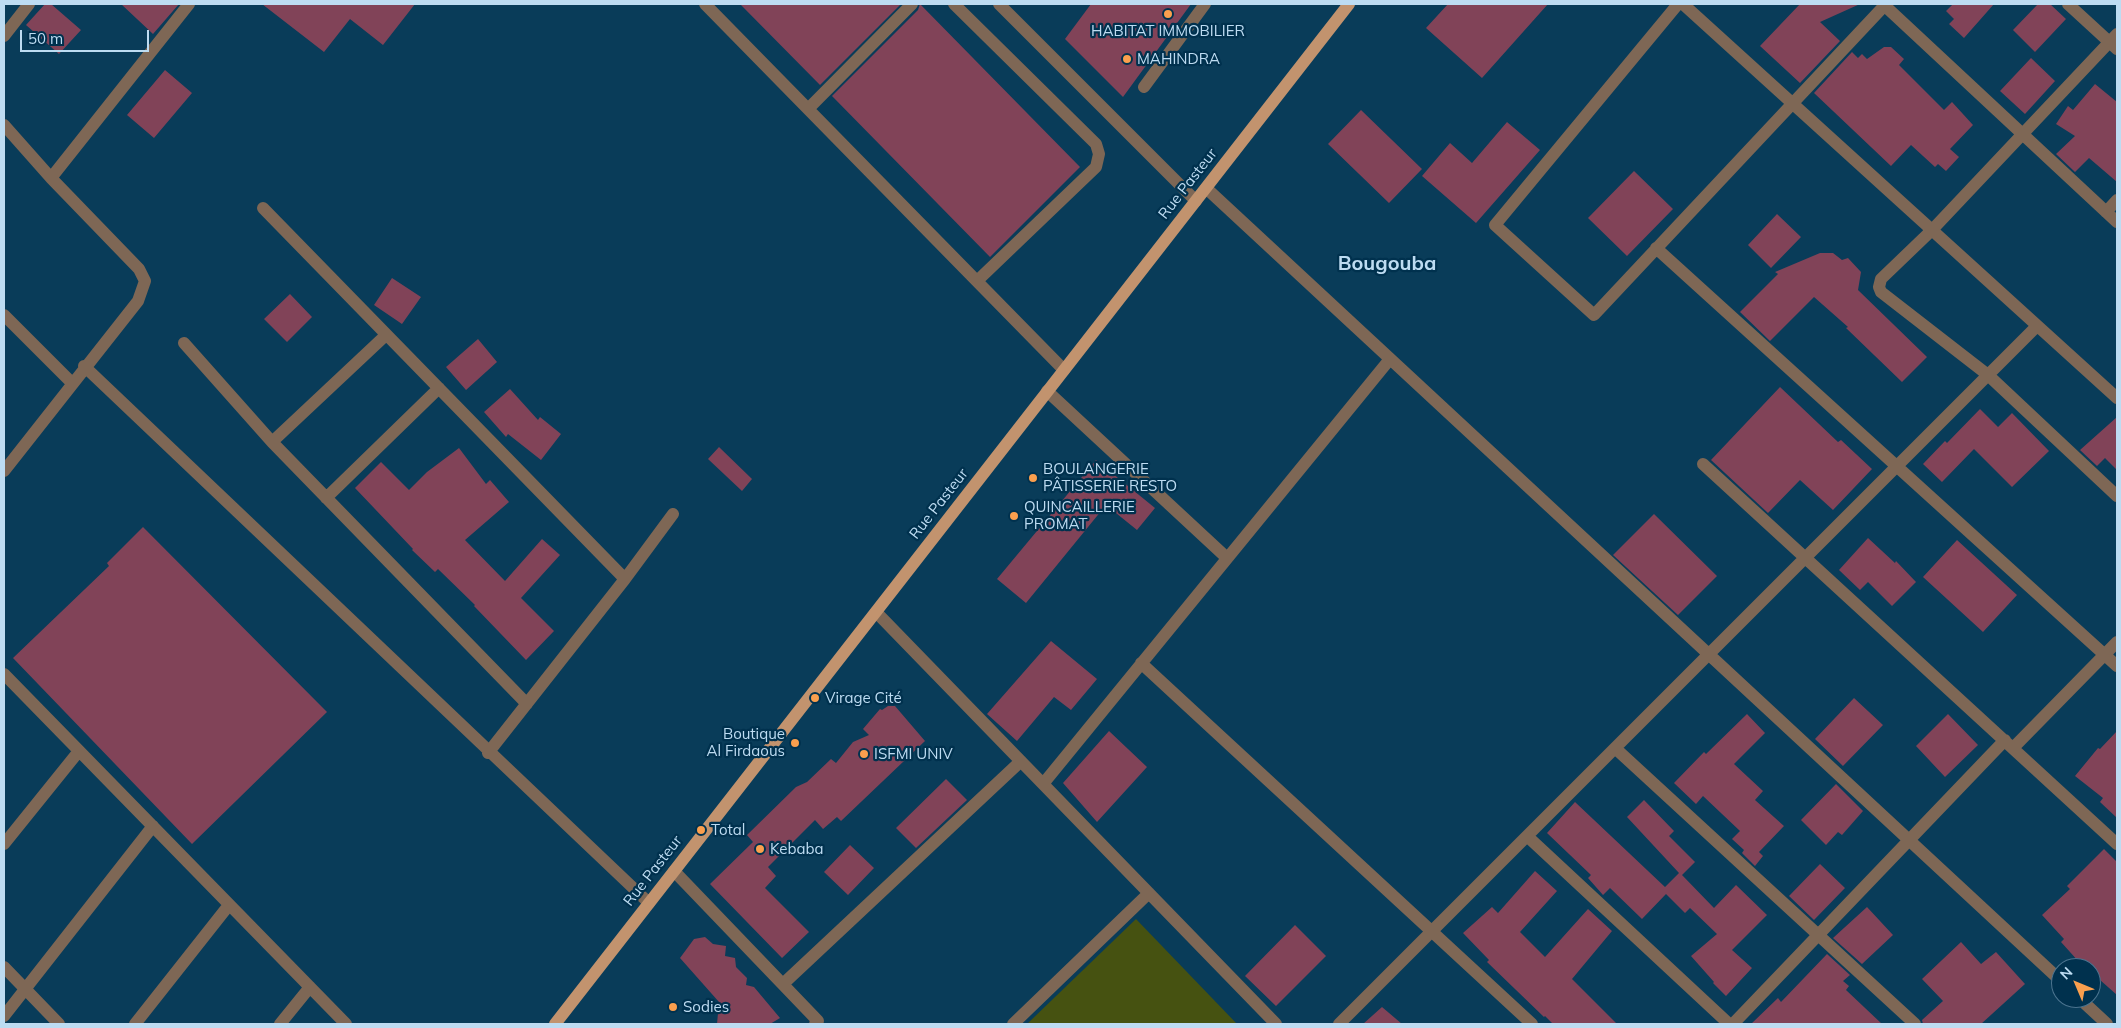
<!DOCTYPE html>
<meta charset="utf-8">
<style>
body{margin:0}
#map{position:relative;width:2121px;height:1028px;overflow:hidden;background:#093c59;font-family:Mulish,sans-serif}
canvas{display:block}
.frame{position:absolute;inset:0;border:5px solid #bddcf2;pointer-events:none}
.north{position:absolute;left:2051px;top:958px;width:50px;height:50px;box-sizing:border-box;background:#00314e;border:1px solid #4c7590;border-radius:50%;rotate:315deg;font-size:14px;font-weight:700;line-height:20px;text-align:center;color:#bddcf2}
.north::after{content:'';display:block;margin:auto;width:18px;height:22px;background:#fa9f4e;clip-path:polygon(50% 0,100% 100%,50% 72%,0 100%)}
.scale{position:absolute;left:20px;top:30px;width:129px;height:22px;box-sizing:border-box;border:2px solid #bddcf2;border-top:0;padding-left:6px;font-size:15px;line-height:18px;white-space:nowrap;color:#bddcf2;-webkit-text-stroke:4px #00314e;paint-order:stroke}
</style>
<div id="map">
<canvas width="2121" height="1028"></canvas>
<div class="frame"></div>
<div class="north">N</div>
<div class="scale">50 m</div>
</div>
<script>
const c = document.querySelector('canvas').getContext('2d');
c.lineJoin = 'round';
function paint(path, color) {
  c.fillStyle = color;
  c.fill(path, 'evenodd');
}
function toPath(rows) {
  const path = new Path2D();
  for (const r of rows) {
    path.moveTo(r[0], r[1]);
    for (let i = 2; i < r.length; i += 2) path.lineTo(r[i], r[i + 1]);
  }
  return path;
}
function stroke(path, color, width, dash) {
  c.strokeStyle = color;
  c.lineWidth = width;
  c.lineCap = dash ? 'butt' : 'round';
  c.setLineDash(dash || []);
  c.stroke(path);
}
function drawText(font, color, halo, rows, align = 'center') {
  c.font = font + ' Mulish,sans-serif';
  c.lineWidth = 4.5;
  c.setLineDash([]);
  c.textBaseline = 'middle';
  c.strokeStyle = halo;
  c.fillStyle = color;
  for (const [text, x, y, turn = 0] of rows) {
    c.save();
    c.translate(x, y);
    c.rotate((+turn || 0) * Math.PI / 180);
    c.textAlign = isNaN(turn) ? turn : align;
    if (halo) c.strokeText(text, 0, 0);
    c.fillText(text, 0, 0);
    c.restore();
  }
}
paint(toPath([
 [1136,919,1237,1024,1027,1024]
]), '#465211');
paint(toPath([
 [45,4,51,4,81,30,59,54,26,25],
 [121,4,179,4,153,34],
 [262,4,415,4,383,45,350,19,324,52],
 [740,4,901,4,820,85],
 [920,4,1080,167,990,257,832,96,918,10],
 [1091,4,1191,4,1123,97,1065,39],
 [1448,4,1548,4,1482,78,1426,28],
 [1800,4,1860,4,1820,22,1840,41,1800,83,1760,46],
 [1953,4,1994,4,1964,38,1949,24,1954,19,1946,11],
 [2038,4,2050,4,2066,19,2035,52,2013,30],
 [1884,47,1891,47,1904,59,1899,65,1944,110,1952,102,1973,125,1950,149,1959,157,1946,171,1938,164,1935,167,1911,145,1891,166,1814,93,1852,52,1858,58,1862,54,1867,59],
 [2031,58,2055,81,2025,114,2000,91],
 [165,70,192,93,154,138,127,115],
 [2095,84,2117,102,2117,182,2089,158,2075,172,2056,154,2075,136,2056,124,2068,106,2073,110],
 [1361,110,1422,169,1389,203,1328,144],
 [1507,122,1540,150,1476,223,1422,176,1450,143,1472,163],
 [1634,171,1673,209,1627,256,1588,218],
 [1777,214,1801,237,1771,268,1748,245],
 [1820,253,1833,253,1842,260,1848,258,1861,272,1858,290,1927,357,1902,382,1846,328,1848,327,1814,297,1770,341,1740,312,1778,274,1775,272],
 [392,278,421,297,402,324,374,305],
 [290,294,312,317,287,342,264,319],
 [478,339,497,362,466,390,446,367],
 [1780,387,1838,442,1841,440,1872,469,1833,510,1800,480,1768,513,1711,460],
 [510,389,538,420,540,417,561,434,541,460,508,434,506,437,484,412],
 [1980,409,1998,427,2012,413,2049,451,2012,487,1974,449,1942,482,1923,464,1945,441,1947,443],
 [2117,417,2117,470,2105,458,2097,466,2080,450],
 [719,447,752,479,742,491,708,459],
 [459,448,486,484,490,480,509,502,465,540,505,581,542,539,560,555,521,598,554,631,526,660,474,606,475,605,438,569,435,572,412,550,413,549,355,488,381,462,409,490,427,472],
 [1096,460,1155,508,1137,530,1106,505,1026,603,997,579],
 [1654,514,1717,576,1678,615,1613,555],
 [143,527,327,712,192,844,13,658,109,566,107,563],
 [1868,538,1895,563,1896,561,1916,582,1892,606,1868,582,1860,590,1839,570],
 [1957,540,2017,595,1983,632,1923,577],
 [1051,641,1097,679,1071,710,1054,697,1017,741,987,714],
 [1854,698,1883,725,1843,766,1815,739],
 [888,706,895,706,925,741,841,821,837,817,823,829,815,820,768,867,776,876,765,888,809,932,782,958,710,884,753,842,747,835,796,787,807,782,831,759,836,763,853,742,869,735,863,729,880,709,882,710],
 [1747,714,1765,733,1734,764,1763,791,1755,800,1784,826,1759,852,1763,856,1755,866,1742,853,1744,850,1732,839,1740,831,1703,796,1696,804,1674,783,1704,752,1706,754],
 [1948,714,1978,745,1945,777,1916,746],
 [1109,731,1147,767,1097,822,1063,783],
 [2117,731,2117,818,2100,802,2103,798,2075,776,2098,748,2100,749],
 [946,779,967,800,916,848,896,828],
 [1836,784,1863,811,1842,835,1838,832,1826,845,1801,820],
 [1644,800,1674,831,1669,836,1695,862,1682,875,1714,908,1736,885,1767,915,1732,950,1752,968,1726,996,1713,983,1714,982,1691,956,1717,934,1690,908,1685,913,1666,894,1642,919,1610,888,1603,895,1588,878,1591,875,1547,833,1575,802,1665,887,1679,873,1627,817],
 [850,845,874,868,848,895,824,872],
 [2104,849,2117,862,2117,995,2091,972,2091,968,2087,968,2079,962,2061,942,2064,939,2042,915,2070,889,2067,886],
 [1820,864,1845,888,1814,920,1789,896],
 [1535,871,1557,891,1520,932,1545,957,1588,909,1612,931,1572,979,1617,1024,1553,1024,1545,1016,1544,1017,1487,962,1489,960,1463,933,1492,907,1498,913],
 [1867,907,1893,935,1862,964,1833,938],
 [1295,925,1326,956,1276,1006,1245,976],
 [705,937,713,944,726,946,725,956,735,958,736,967,747,978,746,985,754,987,780,1018,770,1024,717,1024,719,1002,680,958,694,939],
 [1961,942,1981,964,1996,952,2025,984,1981,1024,1923,1024,1922,1020,1943,1001,1922,979],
 [1827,954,1850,975,1843,981,1849,986,1846,990,1882,1024,1751,1024,1778,998,1781,1002],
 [1382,1007,1402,1024,1363,1024]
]), '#814358');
stroke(toPath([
 [705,4,1064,370],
 [954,4,1096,144,1099,154,1096,167,977,281],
 [999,4,1196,201],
 [1678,4,1495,225,1594,315,1886,4],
 [1683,4,2117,398],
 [2068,4,2117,49],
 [1884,5,2117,222],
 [2117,34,1932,230,1881,279,1879,287,1881,292,1988,375,2117,496],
 [4,36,29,4],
 [1144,87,1205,4],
 [808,109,912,4],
 [4,125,51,178,139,269,145,281,138,301,4,471],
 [51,178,189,4],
 [1206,188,2061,981],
 [263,208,625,579],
 [2106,212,2117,200],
 [1656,248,2117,666],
 [4,315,72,383],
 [184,343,272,442,527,704],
 [84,366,649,903],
 [1047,391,1227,558],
 [272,442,386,335],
 [1703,464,2117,844],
 [326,498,439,388],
 [876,612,1276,1024],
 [1141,663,1532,1024],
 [4,674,346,1024],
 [1615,748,1915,1024],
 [2013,748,2117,642],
 [488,753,625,579,673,514],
 [1043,784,1390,359],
 [1527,836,1729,1024],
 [4,844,79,751],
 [674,871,818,1021,815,1024],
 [4,967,59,1024],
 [783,984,1021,761],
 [2079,998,2107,1024],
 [4,1016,153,826],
 [135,1024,229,905],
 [280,1024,310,987],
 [1013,1024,1149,893],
 [1339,1024,2037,326],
 [1733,1024,2005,740]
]), '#7e6755', 12);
stroke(toPath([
 [555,1024,1349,4]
]), '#c2936e', 12);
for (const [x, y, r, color] of [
 [1168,14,5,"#fa9f4e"],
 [1127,59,5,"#fa9f4e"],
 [1033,478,5,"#fa9f4e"],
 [1014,516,5,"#fa9f4e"],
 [815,698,5,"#fa9f4e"],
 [795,743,5,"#fa9f4e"],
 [864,754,5,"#fa9f4e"],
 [701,830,5,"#fa9f4e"],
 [760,849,5,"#fa9f4e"],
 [673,1007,5,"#fa9f4e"]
]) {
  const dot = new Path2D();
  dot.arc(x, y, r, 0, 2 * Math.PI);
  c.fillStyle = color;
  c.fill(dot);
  stroke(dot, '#00314e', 2);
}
drawText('15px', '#bddcf2', '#00314e', [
 ["HABITAT IMMOBILIER",1168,31,"center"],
 ["MAHINDRA",1137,59],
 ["BOULANGERIE",1043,469],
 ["PÂTISSERIE RESTO",1043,486],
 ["QUINCAILLERIE",1024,507],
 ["PROMAT",1024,524],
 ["Virage Cité",825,698],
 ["Boutique",785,734,"right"],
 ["Al Firdaous",785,751,"right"],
 ["ISFMI UNIV",874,754],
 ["Total",711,830],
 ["Kebaba",770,849],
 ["Sodies",683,1007]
], 'left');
drawText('15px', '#bddcf2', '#00314e', [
 ["Rue Pasteur",1188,184,-52],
 ["Rue Pasteur",939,504,-52],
 ["Rue Pasteur",653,871,-52]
]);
drawText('bold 20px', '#bddcf2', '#00314e', [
 ["Bougouba",1387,264]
]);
</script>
